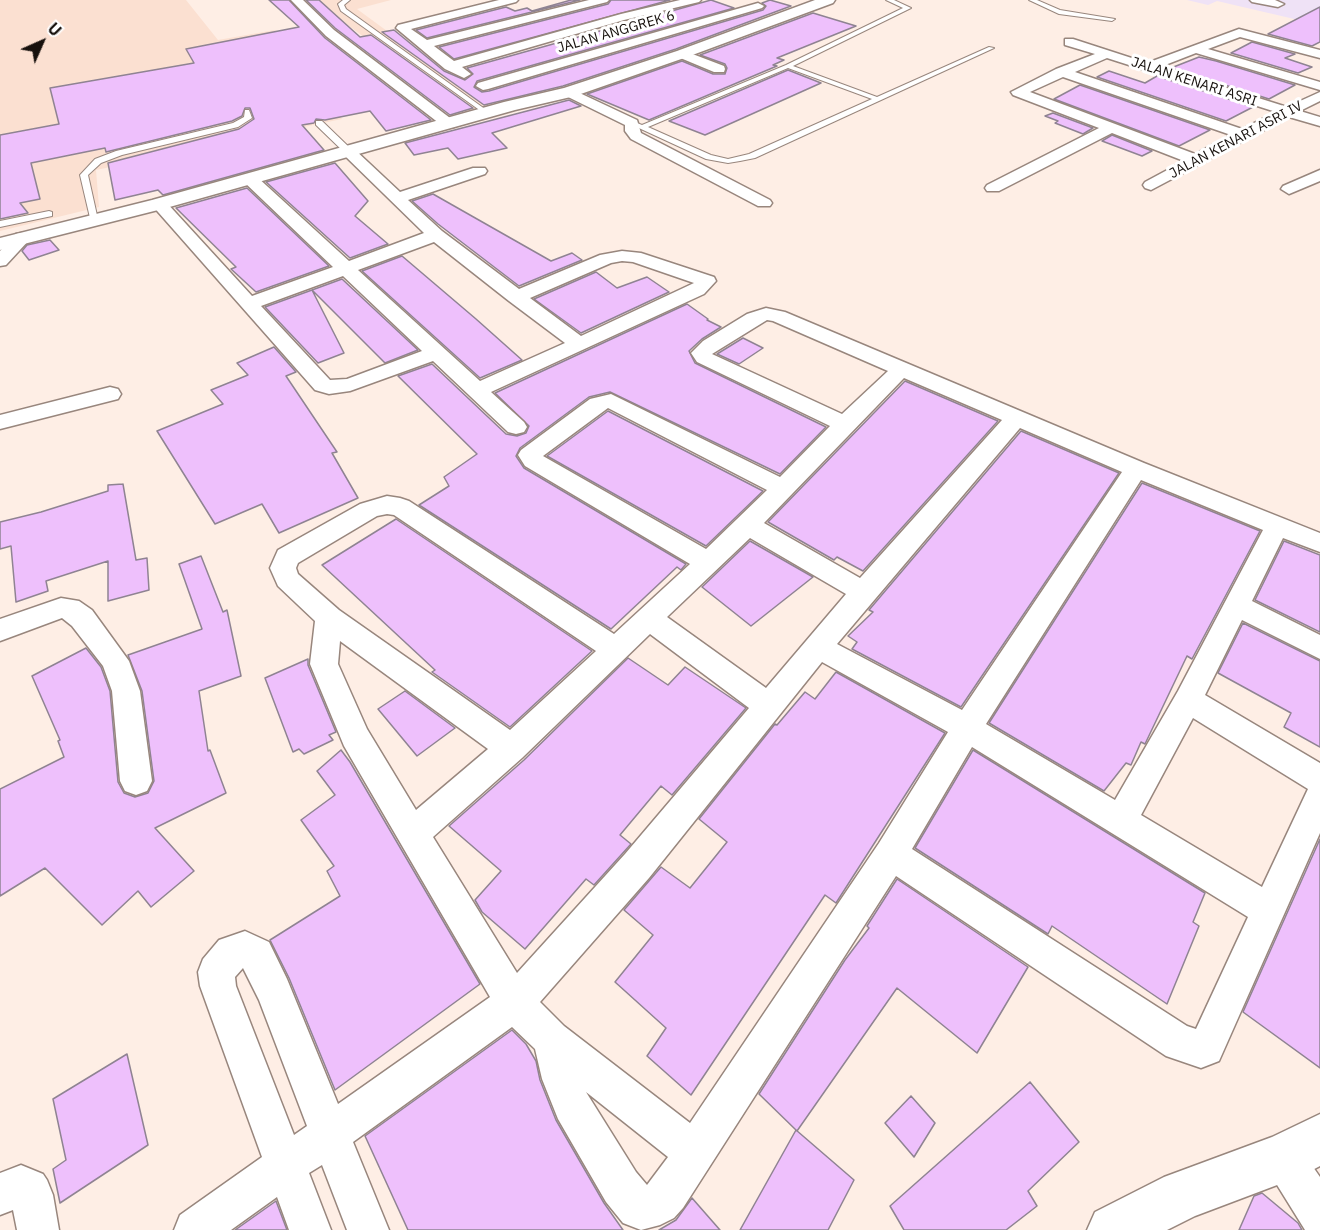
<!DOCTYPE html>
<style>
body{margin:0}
#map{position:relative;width:1320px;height:1230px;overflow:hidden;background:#feeee5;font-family:"IBM Plex Sans",sans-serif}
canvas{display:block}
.north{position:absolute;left:12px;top:12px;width:60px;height:60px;-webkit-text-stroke:4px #fff;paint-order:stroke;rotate:45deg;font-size:16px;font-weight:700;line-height:24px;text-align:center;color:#17110d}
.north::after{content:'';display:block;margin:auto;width:21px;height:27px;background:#17110d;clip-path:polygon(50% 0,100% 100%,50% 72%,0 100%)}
</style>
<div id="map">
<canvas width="1320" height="1230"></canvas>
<div class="north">U</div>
</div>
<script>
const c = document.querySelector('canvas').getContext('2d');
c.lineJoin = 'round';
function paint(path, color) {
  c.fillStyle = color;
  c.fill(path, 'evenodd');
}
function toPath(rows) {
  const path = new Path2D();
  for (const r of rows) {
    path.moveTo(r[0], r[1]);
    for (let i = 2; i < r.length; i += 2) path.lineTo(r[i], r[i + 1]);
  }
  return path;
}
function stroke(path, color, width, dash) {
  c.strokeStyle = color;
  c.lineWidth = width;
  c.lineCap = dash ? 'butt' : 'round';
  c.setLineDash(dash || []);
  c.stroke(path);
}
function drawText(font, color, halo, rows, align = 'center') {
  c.font = font + ' "IBM Plex Sans",sans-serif';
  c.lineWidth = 6;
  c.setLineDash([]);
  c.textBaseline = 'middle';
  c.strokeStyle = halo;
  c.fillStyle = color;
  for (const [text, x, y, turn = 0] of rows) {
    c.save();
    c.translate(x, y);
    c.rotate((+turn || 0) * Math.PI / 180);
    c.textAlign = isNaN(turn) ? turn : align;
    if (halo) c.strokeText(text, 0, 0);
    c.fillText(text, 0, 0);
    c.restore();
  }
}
paint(toPath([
 [0,0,186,0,218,40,275,30,342,119,96,170,99,207,0,231],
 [318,0,391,0,357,9,488,105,466,112,334,15]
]), '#fbe0d1');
paint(toPath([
 [1187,0,1320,0,1320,25,1217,1,1208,5]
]), '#efe2f6');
const building = toPath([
 [269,0,289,0,325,38,431,120,386,131,370,111,325,120,316,119,314,123,302,125,324,150,163,195,158,190,115,200,108,163,239,129,254,119,250,108,245,108,242,116,232,121,106,152,105,148,31,163,40,199,20,203,28,213,0,219,0,135,59,124,50,88,194,63,186,49,299,27,269,0],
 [306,0,319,0,360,37,371,35,473,108,450,115,335,28,306,0],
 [571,0,580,0,427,38,416,30,506,7,515,11,527,8,532,11,571,0],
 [611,0,670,0,454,59,439,47,608,4,611,0],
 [711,0,734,8,477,81,474,87,482,92,489,91,763,10,766,6,762,3,770,0,791,6,676,49,563,86,484,105,382,32,394,30,444,71,465,80,473,74,467,68,711,0],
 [1320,7,1320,42,1312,46,1268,34,1320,7],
 [813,13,856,26,777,58,784,60,773,65,777,66,649,120,587,94,682,61,713,74,725,74,727,68,725,64,700,55,813,13],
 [1252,42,1295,54,1285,58,1312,67,1298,73,1231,53,1252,42],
 [1199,57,1216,61,1295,85,1269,99,1171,68,1199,57],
 [788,70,821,83,705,135,669,121,788,70],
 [1109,71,1145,83,1157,76,1253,107,1226,121,1097,77,1109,71],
 [1080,85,1210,130,1179,146,1054,99,1080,85],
 [569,100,581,106,492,133,507,148,458,159,448,148,414,155,405,143,569,100],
 [1053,113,1093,128,1083,134,1055,123,1058,121,1045,116,1053,113],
 [1112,135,1152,151,1142,156,1102,141,1112,135],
 [335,163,368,201,355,216,388,244,350,258,266,182,335,163],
 [247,188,329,266,256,292,231,269,236,267,176,208,247,188],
 [433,194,551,261,572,253,582,260,519,286,438,224,412,201,433,194],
 [50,240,59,250,29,260,22,251,27,245,50,240],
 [402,256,476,319,522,360,480,378,362,271,402,256],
 [596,272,617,288,647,277,669,292,581,333,534,299,596,272],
 [342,279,418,350,385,363,312,290,342,279],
 [312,290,344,353,318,363,265,307,312,290],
 [687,304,708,319,707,320,721,327,702,339,689,351,695,363,826,427,780,474,610,392,589,397,520,448,516,456,524,468,686,564,681,570,677,567,611,629,419,505,449,486,444,477,477,454,398,376,432,364,506,434,517,436,526,433,529,426,495,393,687,304],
 [743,338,763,348,739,364,717,354,743,338],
 [274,347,296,372,286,376,337,452,332,453,358,498,279,533,262,504,215,524,157,431,223,404,211,390,248,375,237,363,274,347],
 [905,381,998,421,863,571,837,557,834,560,768,522,905,381],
 [608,411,763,491,706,546,547,456,608,411],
 [1021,431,1119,473,961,707,852,649,857,642,848,636,873,612,869,610,1021,431],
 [1142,483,1260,531,1192,659,1187,656,1145,744,1141,742,1131,765,1126,763,1104,791,989,723,1142,483],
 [123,484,136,560,147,558,149,590,108,601,108,561,46,581,48,591,16,602,11,546,0,549,0,522,41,512,108,491,108,485,123,484],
 [396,519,592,651,510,727,432,672,435,670,322,565,396,519],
 [750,541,813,577,751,626,702,587,750,541],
 [1284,541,1320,555,1320,632,1255,600,1284,541],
 [201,556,223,612,227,610,241,676,199,691,208,751,210,750,226,793,155,828,194,871,151,907,138,891,102,925,45,868,0,896,0,789,64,757,58,741,60,740,32,676,86,648,101,667,110,691,118,782,124,793,135,797,148,793,154,781,142,691,128,655,202,629,179,564,201,556],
 [1243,623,1320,661,1320,747,1284,727,1291,713,1218,673,1243,623],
 [628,658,668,685,685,667,746,708,672,795,661,786,620,835,631,844,594,885,586,879,525,949,482,912,475,900,501,871,449,826,524,760,628,658],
 [308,659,308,665,336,732,329,735,333,740,304,754,299,749,293,752,265,678,308,659],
 [836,672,945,733,836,903,825,895,691,1095,647,1056,666,1028,615,982,653,935,624,910,661,867,690,888,727,842,699,819,775,724,777,725,805,692,815,699,836,672],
 [405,691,455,728,417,756,378,709,405,691],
 [341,750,350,762,480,984,335,1090,289,978,270,940,340,896,327,871,334,866,301,820,335,795,317,771,341,750],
 [973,750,1205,893,1193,922,1199,926,1167,1004,1052,926,1048,934,915,848,973,750],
 [1320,839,1320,1068,1243,1012,1320,839],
 [897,879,1028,967,977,1053,897,988,797,1131,759,1094,845,960,869,928,867,926,897,879],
 [512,1030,526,1044,536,1061,540,1080,556,1120,604,1203,623,1230,408,1230,365,1136,512,1030],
 [127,1054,148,1145,60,1203,53,1169,66,1160,53,1099,127,1054],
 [1030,1082,1079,1142,1028,1191,1037,1206,1006,1230,904,1230,890,1206,1030,1082],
 [911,1096,935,1123,914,1157,885,1123,911,1096],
 [796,1130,854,1180,828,1230,740,1230,796,1130],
 [1262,1193,1298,1223,1302,1230,1239,1230,1254,1196,1262,1193],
 [692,1198,720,1230,659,1230,676,1220,692,1198],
 [276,1201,287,1230,235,1230,276,1201]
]);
paint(building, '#eec0fc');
stroke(building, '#8f8392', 1.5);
const service = toPath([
 [343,0,350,0,344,5,346,9,489,112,489,114,485,114,341,11,338,4,343,0],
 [886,0,894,0,911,8,793,66,877,97,989,47,994,48,755,158,740,161,728,163,706,159,628,123,632,121,642,125,786,65,903,8,886,0],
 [788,68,872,99,749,154,728,159,711,155,648,127,788,68],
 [1029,0,1037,0,1060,10,1115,19,1112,21,1059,14,1029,0],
 [245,110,249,110,252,118,238,127,122,155,101,163,88,175,98,220,91,222,80,175,95,159,116,151,233,123,244,117,245,110],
 [316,121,322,121,351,149,351,153,345,153,316,125,316,121],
 [49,211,52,212,52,216,0,227,0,221,49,211]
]);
const minor = toPath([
 [291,0,303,0,334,30,454,121,456,124,454,127,444,127,326,36,291,0],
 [499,0,518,0,516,2,411,29,427,40,589,0,609,0,607,2,434,46,454,61,621,14,680,0,701,0,699,2,624,20,462,67,471,74,464,78,445,69,396,28,398,25,499,0],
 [1250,0,1275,0,1284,4,1278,7,1252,2,1250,0],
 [758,3,764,6,762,8,488,89,483,90,476,86,478,83,758,3],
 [1239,29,1320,50,1320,58,1240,37,1208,49,1320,82,1320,90,1196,53,1160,67,1287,107,1320,92,1320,101,1300,111,1320,117,1320,126,1289,117,1151,190,1145,188,1143,185,1145,182,1184,161,1112,133,999,191,987,191,985,188,987,185,1099,128,1013,95,1011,92,1056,69,1095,54,1065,45,1065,39,1073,39,1147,63,1239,29],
 [1107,58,1276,112,1242,129,1075,72,1107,58],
 [1063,77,1231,135,1195,154,1030,92,1063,77],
 [682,50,724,66,725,69,724,72,714,72,678,57,676,54,682,50],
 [569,88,637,120,641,133,770,200,772,203,770,206,758,206,631,139,625,131,625,125,564,95,562,92,569,88],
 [348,146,353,148,400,192,473,168,485,168,487,171,485,174,408,200,442,231,519,289,600,255,622,251,641,253,714,277,716,281,704,294,491,392,524,422,527,427,524,432,516,434,508,432,433,361,350,391,329,394,315,390,151,204,159,199,165,201,252,296,333,267,244,182,242,179,244,176,256,176,349,261,424,233,343,154,340,151,343,148,348,146],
 [434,242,509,301,565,343,480,381,358,270,434,242],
 [622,261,633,262,694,283,581,336,530,298,611,263,622,261],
 [343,276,422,351,347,379,330,380,261,306,343,276],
 [1320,170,1320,181,1289,194,1281,189,1283,186,1320,170],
 [22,233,28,234,31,238,6,265,0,266,0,251,16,234,22,233],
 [766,308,785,312,1144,463,1320,533,1320,552,1283,538,1252,601,1320,635,1320,659,1242,620,1205,695,1320,763,1320,833,1219,1061,1201,1068,1166,1056,896,876,683,1208,674,1218,660,1225,641,1230,623,1223,606,1202,558,1119,542,1079,535,1049,512,1027,353,1142,389,1230,347,1230,322,1165,309,1173,331,1230,289,1230,277,1197,231,1230,174,1230,180,1215,262,1157,200,986,198,972,203,959,219,940,245,931,269,942,287,979,338,1104,490,997,344,746,310,664,315,621,278,586,270,568,278,550,360,504,387,496,400,498,409,501,614,634,690,564,525,466,518,455,521,450,590,399,611,394,780,477,830,426,697,362,691,353,703,341,747,314,766,308],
 [767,320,773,321,888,371,842,414,712,354,767,320],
 [904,378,1002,420,860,578,764,523,904,378],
 [608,408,767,490,706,549,543,456,608,408],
 [1020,428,1122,472,962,710,837,644,1020,428],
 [1141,480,1263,530,1178,691,1115,800,986,724,1141,480],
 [387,514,394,515,596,651,510,730,339,610,298,574,296,568,298,563,377,516,387,514],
 [750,538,846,594,766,688,667,617,750,538],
 [650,634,749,708,625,854,517,973,433,837,522,758,650,634],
 [340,641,488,749,416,810,367,729,338,664,340,641],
 [822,662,948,732,879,843,690,1123,564,1026,540,1002,649,878,822,662],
 [1193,718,1308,789,1262,887,1141,815,1193,718],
 [972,747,1248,917,1196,1029,1187,1026,912,849,972,747],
 [243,968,259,1000,307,1126,294,1135,236,986,235,977,243,968],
 [586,1092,668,1157,647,1185,636,1172,586,1092],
 [110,387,118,389,121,394,118,399,0,429,0,415,110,387],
 [61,598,79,601,92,610,129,661,140,691,152,781,147,791,136,795,125,791,120,781,112,691,103,666,72,626,62,618,0,641,0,619,61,598],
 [1283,1138,1297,1144,1320,1177,1320,1230,1305,1230,1269,1172,1263,1158,1269,1144,1283,1138],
 [21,1165,43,1174,47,1180,53,1195,59,1230,17,1230,13,1210,0,1215,0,1173,21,1165]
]);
const tertiary = toPath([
 [815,0,835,0,833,3,687,57,575,96,515,110,166,208,0,250,0,238,152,200,504,102,564,88,677,51,815,0],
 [1320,1114,1320,1166,1301,1176,1195,1216,1167,1230,1087,1230,1095,1212,1164,1177,1272,1137,1320,1114]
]);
stroke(service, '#98867d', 2);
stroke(minor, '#98867d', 3);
stroke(tertiary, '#98867d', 3);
paint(service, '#fff');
paint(minor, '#fff');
paint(tertiary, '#fff');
drawText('14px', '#17110d', '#fff', [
 ["JALAN ANGGREK 6",616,32,-16],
 ["JALAN KENARI ASRI",1194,82,18],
 ["JALAN KENARI ASRI IV",1236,140,-28]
]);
</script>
